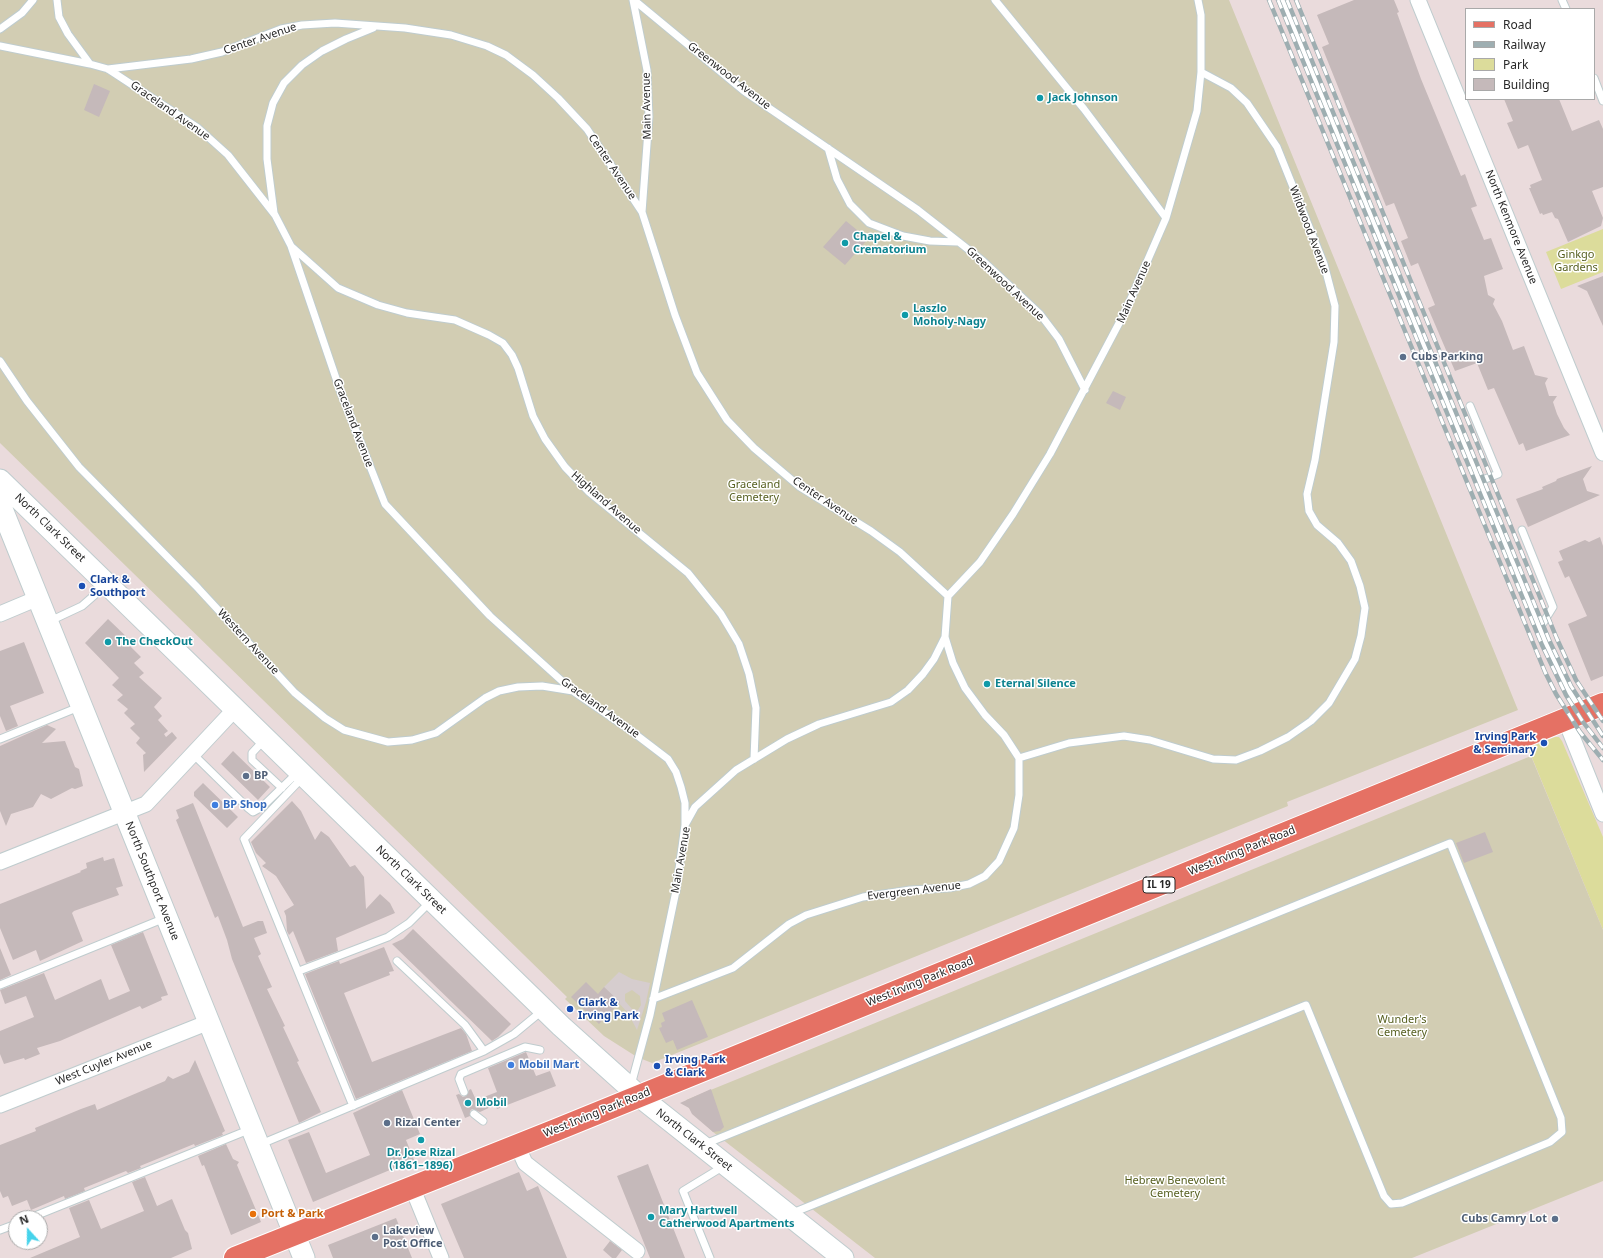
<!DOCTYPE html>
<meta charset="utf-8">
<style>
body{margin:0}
#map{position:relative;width:1603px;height:1258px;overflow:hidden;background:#eadbdc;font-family:"Noto Sans",sans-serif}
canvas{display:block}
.legend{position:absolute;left:1465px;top:8px;width:130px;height:92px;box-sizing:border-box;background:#fff;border:1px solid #a9a9a9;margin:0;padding:5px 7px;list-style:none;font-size:12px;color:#282828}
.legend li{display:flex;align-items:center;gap:8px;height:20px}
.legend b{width:20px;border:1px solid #a9a9a9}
.north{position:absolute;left:8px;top:1210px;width:40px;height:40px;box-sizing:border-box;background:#fff;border:1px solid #a9a9a9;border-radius:50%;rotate:339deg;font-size:11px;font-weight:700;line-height:16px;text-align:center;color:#282828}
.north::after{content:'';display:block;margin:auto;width:14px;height:18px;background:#46d3eb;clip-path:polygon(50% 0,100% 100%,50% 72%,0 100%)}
</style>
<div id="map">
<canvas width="1603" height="1258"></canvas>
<ul class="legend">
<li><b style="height:5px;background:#e57164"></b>Road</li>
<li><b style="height:5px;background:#9eaeb1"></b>Railway</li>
<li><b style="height:11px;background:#dcdc9b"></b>Park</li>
<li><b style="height:11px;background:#c5b9ba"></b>Building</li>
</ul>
<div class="north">N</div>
</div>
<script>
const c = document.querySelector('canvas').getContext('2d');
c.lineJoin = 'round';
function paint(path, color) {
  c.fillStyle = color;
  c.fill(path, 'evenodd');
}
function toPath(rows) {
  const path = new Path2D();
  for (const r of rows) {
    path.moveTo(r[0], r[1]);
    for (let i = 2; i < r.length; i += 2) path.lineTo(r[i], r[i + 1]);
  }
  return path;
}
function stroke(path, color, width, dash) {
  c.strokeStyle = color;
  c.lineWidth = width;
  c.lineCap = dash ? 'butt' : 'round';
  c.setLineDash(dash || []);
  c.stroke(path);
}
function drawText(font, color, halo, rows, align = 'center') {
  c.font = font + ' "Noto Sans",sans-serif';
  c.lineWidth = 3;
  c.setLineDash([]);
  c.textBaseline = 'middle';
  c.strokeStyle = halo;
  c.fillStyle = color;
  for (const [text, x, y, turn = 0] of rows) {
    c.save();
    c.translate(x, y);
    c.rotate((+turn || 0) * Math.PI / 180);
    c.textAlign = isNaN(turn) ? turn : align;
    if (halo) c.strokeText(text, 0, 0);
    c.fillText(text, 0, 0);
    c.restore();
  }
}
paint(toPath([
 [1603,229,1603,272,1561,289,1546,252],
 [1555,737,1559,737,1562,741,1603,837,1603,930,1528,748]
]), '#dcdc9b');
paint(toPath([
 [0,0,1229,0,1518,710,1287,802,1288,806,652,1063,637,1057,604,1036,565,999,567,997,0,443],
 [1531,756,1603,930,1603,1181,1412,1258,875,1258,713,1132,689,1108,686,1100]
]), '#d2cdb3');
paint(toPath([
 [619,972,632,979,650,983,646,1002,637,1030,628,1013,604,987],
 [632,990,640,996,641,1005,638,1010,632,1009,625,1001,625,994]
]), '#d6cdce');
paint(toPath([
 [1354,0,1394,0,1399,12,1397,13,1421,79,1461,176,1465,174,1469,185,1477,206,1471,208,1484,240,1491,238,1503,269,1484,276,1488,295,1495,299,1493,304,1502,321,1513,350,1524,346,1535,375,1548,378,1545,383,1549,396,1557,396,1553,402,1557,414,1564,428,1570,435,1526,451,1523,443,1519,445,1494,388,1488,390,1477,363,1455,371,1428,308,1435,305,1418,263,1411,266,1401,241,1408,238,1394,203,1386,206,1322,47,1329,44,1317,15],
 [94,84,110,91,99,117,84,110],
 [1504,99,1559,99,1572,131,1599,120,1603,129,1603,187,1592,191,1603,218,1601,226,1568,242,1558,219,1555,218,1552,212,1543,215,1542,213,1540,214,1529,188,1531,188,1530,185,1542,180,1528,145,1518,149,1507,123,1513,121],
 [846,221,868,239,845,265,823,247],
 [1603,276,1603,326,1587,291,1577,286],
 [1113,391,1126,397,1120,410,1106,403],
 [1592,466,1583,479,1587,491,1600,495,1528,527,1516,499,1543,489,1542,487,1556,481,1557,479],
 [1600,537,1603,546,1603,676,1591,681,1568,624,1587,616,1569,576,1565,578,1558,562,1563,560,1559,551,1585,540,1589,542],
 [108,619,131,641,128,644,141,657,134,663,144,673,139,677,162,698,154,707,162,716,158,720,168,731,164,734,166,737,172,732,177,738,144,772,143,755,146,753,136,743,140,738,130,728,135,724,124,713,128,709,117,700,123,695,112,685,119,678,85,643],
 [24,642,44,693,10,706,18,726,6,731,0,716,0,651],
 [47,725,56,729,42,743,65,741,75,767,79,769,83,786,75,789,72,788,51,799,41,794,33,807,11,814,6,826,0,811,0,746],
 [233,751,270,787,258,800,221,764],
 [203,783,238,817,227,828,194,796,194,792],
 [292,801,301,811,315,840,321,831,329,837,350,867,355,865,364,877,366,909,380,894,390,903,395,913,336,938,338,951,306,963,293,931,289,935,287,931,286,916,284,911,294,905,276,876,262,866,266,863,256,853,251,842],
 [193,803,243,927,258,921,263,921,267,933,254,938,261,954,258,956,272,987,267,989,285,1026,283,1027,299,1061,297,1062,321,1112,299,1123,232,959,227,940,218,916,215,918,176,820,179,818,176,810],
 [1485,832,1493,852,1464,863,1456,843],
 [103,857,104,861,114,858,123,886,116,888,119,895,74,911,72,913,83,941,40,961,36,950,13,960,0,928,0,904,81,872,80,871,87,868,86,863],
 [413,929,511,1024,498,1037,492,1041,392,944,403,939],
 [143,932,168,995,161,997,162,1000,142,1009,140,1006,60,1041,37,1048,40,1054,25,1060,24,1058,4,1064,0,1054,0,1031,34,1017,26,996,5,1004,0,990,44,973,55,1000,101,979,109,1000,130,991,111,945],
 [384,947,394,971,389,972,390,975,344,993,372,1062,461,1028,466,1034,472,1051,356,1099,305,974,339,961,340,964],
 [0,948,11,975,0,980],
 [586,982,598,994,604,987,620,1002,599,1024,571,997],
 [692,1000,708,1037,677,1050,673,1040,666,1043,659,1028,662,1027,661,1023,665,1021,662,1013],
 [526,1052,536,1076,550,1071,556,1086,497,1109,495,1105,480,1112,472,1109,470,1111,470,1116,465,1118,456,1095,459,1094,463,1097,466,1096,469,1090,471,1089,476,1100,497,1092,488,1068],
 [195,1060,225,1131,222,1133,223,1135,195,1146,194,1144,140,1166,141,1168,128,1173,126,1171,84,1188,85,1191,65,1199,64,1196,31,1210,27,1200,12,1206,8,1196,3,1198,0,1191,0,1145,36,1131,35,1128,81,1109,95,1104,97,1110,165,1081,168,1076,173,1079,189,1072],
 [711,1089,724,1127,720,1131,713,1132,692,1114,689,1108,680,1103],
 [402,1090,420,1134,406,1140,414,1160,313,1202,288,1140,309,1132,326,1173,370,1155,353,1113],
 [226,1144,233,1159,239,1162,237,1165,261,1222,231,1235,204,1165,202,1166,198,1156],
 [648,1164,651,1172,685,1258,650,1258,617,1176],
 [519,1172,527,1191,538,1186,567,1258,464,1258,441,1204],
 [145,1177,157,1206,172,1199,185,1230,188,1233,192,1249,171,1258,30,1258,80,1237,69,1208,89,1200,101,1229,144,1211,132,1182],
 [396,1218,412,1258,333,1258,328,1245],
 [610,1241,622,1250,616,1258,612,1258,603,1250]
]), '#c5b9ba');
const lane = toPath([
 [57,0,59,17,68,34,90,64,108,69,198,128,228,155,275,215,291,246,341,393,385,504,490,616,573,691,630,730,668,759,676,772,681,787,685,803,685,825],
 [633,0,647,70,649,117,642,212],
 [634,0,744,91,918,210,983,261,1040,314,1059,339,1085,390],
 [1283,0,1551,656,1580,710],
 [1562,0,1566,9],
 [0,29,22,13,33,0],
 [0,46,90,64],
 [108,69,191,59,222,52,281,29,302,25,335,23,405,28,451,35,487,46,506,55,533,75,558,98,587,129,642,212,675,315,697,373,727,420,754,448,800,487,871,531,900,552,948,596],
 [1594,78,1603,101],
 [828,148,837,179,850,204,869,223,903,236,930,241,958,242],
 [274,213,267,159,267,126,273,103,284,83,302,65,322,51,346,39,373,28],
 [1166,218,1197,111,1201,72],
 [292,247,338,288,378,305,407,313,455,320,489,335,503,343,512,355,518,368,533,416,545,439,565,467,589,492,688,573,721,614,739,644,749,674,756,708,754,759],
 [0,361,27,401,79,467,198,588,295,693,325,718,344,730,388,742,412,740,436,733,485,698,499,691,518,687,542,686,573,691],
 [1470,406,1498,474,1480,481],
 [1522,530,1553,607,1540,628],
 [948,596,980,562,1013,514,1050,454,1126,310,1166,218,1084,109,995,0],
 [50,621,82,606,106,585],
 [0,739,79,707],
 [265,739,252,753,252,760,282,788],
 [193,754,248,808,253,812,262,807,298,772],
 [1019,758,1069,743,1124,736,1150,740,1213,759,1236,760,1260,751,1288,737,1311,721,1329,703,1355,659,1361,636,1365,608,1360,586,1351,561,1338,543,1317,525,1309,511,1307,494,1315,460,1334,342,1335,306,1324,264,1277,147,1247,103,1231,88,1201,72,1201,15,1198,0],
 [303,777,244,839,353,1106],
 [397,961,465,1025,484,1051,514,1034,543,1010],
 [299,971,388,937,409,923,430,902],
 [0,985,165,918],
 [653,999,733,968,789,924,806,915,863,897,910,890,949,888,969,884,985,876,999,861,1014,828,1019,795,1019,758,1004,735,985,715,965,688,953,663,945,637,948,596],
 [631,1085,650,1015,676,891,685,825,695,807,736,770,787,739,819,724,891,702,908,690,923,674,934,659,945,637],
 [464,1092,459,1079,461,1074,525,1047,540,1050],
 [474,1114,483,1121],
 [261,1144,484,1051],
 [705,1144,1450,843,1561,1118,1562,1132,1550,1142,1402,1203,1391,1204,1384,1196,1306,1005,790,1214],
 [30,1218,251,1129],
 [0,1230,16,1224],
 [710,1258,683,1191,724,1166]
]);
const street = toPath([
 [1418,0,1603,453],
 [0,614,38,598],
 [1565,719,1603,814],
 [0,862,146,804,235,709],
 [0,1105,209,1022],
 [517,1145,525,1163,637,1251],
 [412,1187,441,1258]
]);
const secondary = toPath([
 [0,480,561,1026,639,1096,843,1258],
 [0,504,304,1258]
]);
const primary = toPath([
 [235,1258,556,1130,1603,704]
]);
stroke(lane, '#bfccce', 9);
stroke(street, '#bfccce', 17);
stroke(secondary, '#bfccce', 23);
stroke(primary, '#fff', 24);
stroke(lane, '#fff', 7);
stroke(street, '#fff', 15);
stroke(secondary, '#fff', 21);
stroke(primary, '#e57164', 22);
const rail = toPath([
 [1269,0,1545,672,1556,694,1580,732,1603,760],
 [1278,0,1542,645,1566,695,1583,722,1603,748],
 [1287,0,1550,642,1571,686,1603,736],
 [1296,0,1557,639,1576,680,1603,721]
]);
stroke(rail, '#9eaeb1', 4.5);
stroke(rail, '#fff', 3, [9]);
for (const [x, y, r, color] of [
 [1040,98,4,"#0f9aa8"],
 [845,243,4,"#0f9aa8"],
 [905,315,4,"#0f9aa8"],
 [1403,357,4,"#5c6f8a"],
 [82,586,4,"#1a4fb4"],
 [108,642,4,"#0f9aa8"],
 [987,684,4,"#0f9aa8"],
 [1544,743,4,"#1a4fb4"],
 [246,776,4,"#5c6f8a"],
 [215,805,4,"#3f7fe0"],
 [570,1009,4,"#1a4fb4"],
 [511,1065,4,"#3f7fe0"],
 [657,1066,4,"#1a4fb4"],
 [468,1103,4,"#0f9aa8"],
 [387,1123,4,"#5c6f8a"],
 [421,1140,4,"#0f9aa8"],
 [253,1214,4,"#e8710a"],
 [651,1217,4,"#0f9aa8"],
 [1555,1219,4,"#5c6f8a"],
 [375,1237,4,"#5c6f8a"]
]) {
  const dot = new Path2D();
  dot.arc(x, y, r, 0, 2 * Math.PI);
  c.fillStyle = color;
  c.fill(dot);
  stroke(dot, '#fff', 1.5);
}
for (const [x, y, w] of [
 [1159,885,32]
]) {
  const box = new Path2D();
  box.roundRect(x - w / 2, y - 8, w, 16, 3);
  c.fillStyle = '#fff';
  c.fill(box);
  stroke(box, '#282828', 1);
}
drawText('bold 10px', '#282828', null, [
 ["IL 19",1159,885]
]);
drawText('11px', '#282828', '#fff', [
 ["Center Avenue",260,39,-19],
 ["Greenwood Avenue",729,76,38],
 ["Main Avenue",647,106,-91],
 ["Graceland Avenue",170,111,35],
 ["Center Avenue",612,167,56],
 ["North Kenmore Avenue",1511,227,68],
 ["Wildwood Avenue",1309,230,69],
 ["Greenwood Avenue",1005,284,43],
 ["Main Avenue",1134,292,-66],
 ["Graceland Avenue",353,423,69],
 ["Center Avenue",825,501,34],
 ["Highland Avenue",606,503,41],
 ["North Clark Street",50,528,44],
 ["Western Avenue",248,642,47],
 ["Graceland Avenue",600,708,36],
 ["West Irving Park Road",1242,851,-22],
 ["Main Avenue",681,860,-80],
 ["North Clark Street",411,880,44],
 ["North Southport Avenue",152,881,68],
 ["Evergreen Avenue",914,891,-7],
 ["West Irving Park Road",920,982,-22],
 ["West Cuyler Avenue",104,1063,-22],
 ["West Irving Park Road",597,1113,-22],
 ["North Clark Street",694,1140,38]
]);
drawText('bold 11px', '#0d838f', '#fff', [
 ["Jack Johnson",1048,98],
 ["Chapel &",853,237],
 ["Crematorium",853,250],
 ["Laszlo",913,309],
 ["Moholy-Nagy",913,322],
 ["The CheckOut",116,642],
 ["Eternal Silence",995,684],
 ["Mobil",476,1103],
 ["Dr. Jose Rizal",421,1153,"center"],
 ["(1861–1896)",421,1166,"center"],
 ["Mary Hartwell",659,1211],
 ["Catherwood Apartments",659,1224]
], 'left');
drawText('11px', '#565f1f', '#fff', [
 ["Ginkgo",1576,255],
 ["Gardens",1576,268],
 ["Graceland",754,485],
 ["Cemetery",754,498],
 ["Wunder's",1402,1020],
 ["Cemetery",1402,1033],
 ["Hebrew Benevolent",1175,1181],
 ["Cemetery",1175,1194]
]);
drawText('bold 11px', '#4e5e75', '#fff', [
 ["Cubs Parking",1411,357],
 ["BP",254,776],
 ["Rizal Center",395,1123],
 ["Cubs Camry Lot",1547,1219,"right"],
 ["Lakeview",383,1231],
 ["Post Office",383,1244]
], 'left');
drawText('bold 11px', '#164399', '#fff', [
 ["Clark &",90,580],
 ["Southport",90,593],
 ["Irving Park",1536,737,"right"],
 ["& Seminary",1536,750,"right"],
 ["Clark &",578,1003],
 ["Irving Park",578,1016],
 ["Irving Park",665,1060],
 ["& Clark",665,1073]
], 'left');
drawText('bold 11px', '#366cbe', '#fff', [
 ["BP Shop",223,805],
 ["Mobil Mart",519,1065]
], 'left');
drawText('bold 11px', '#c56008', '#fff', [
 ["Port & Park",261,1214]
], 'left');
</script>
